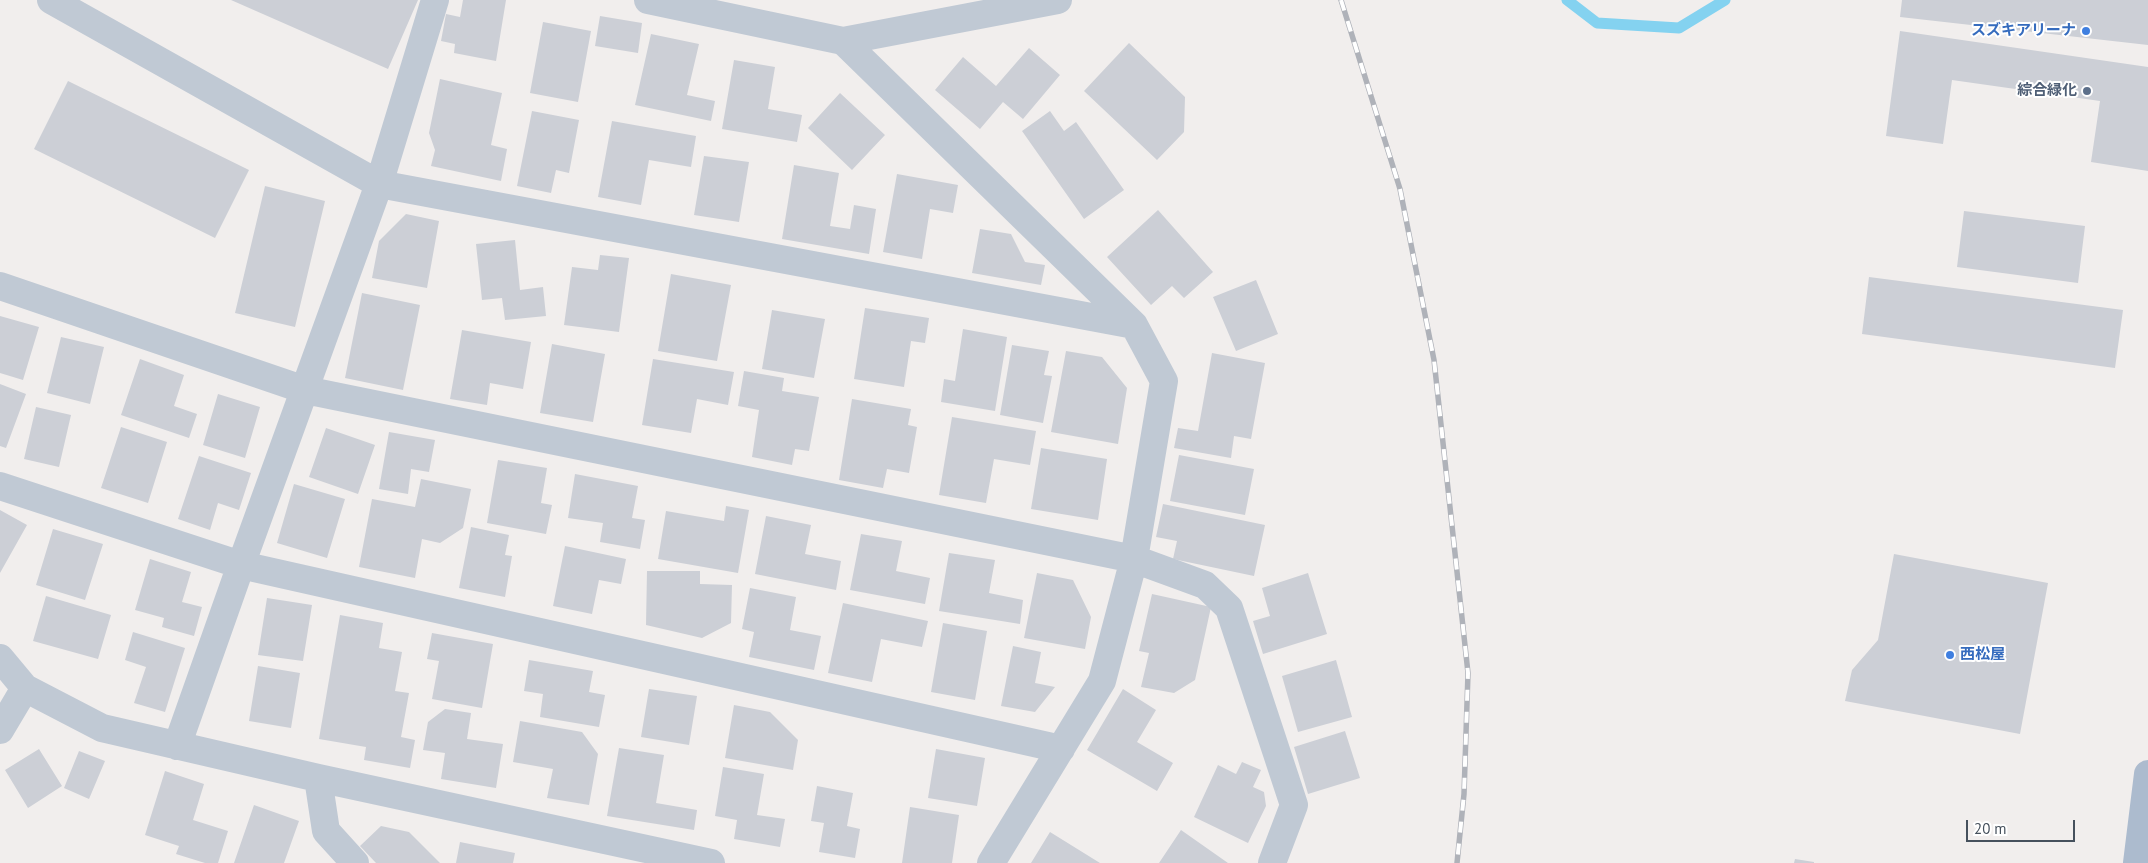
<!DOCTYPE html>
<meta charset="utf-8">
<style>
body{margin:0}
#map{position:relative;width:2148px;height:863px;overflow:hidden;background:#f1eeed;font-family:"PT Sans",sans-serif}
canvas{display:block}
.scale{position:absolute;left:1966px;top:820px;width:109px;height:22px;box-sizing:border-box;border:2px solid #45505c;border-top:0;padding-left:6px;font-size:15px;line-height:18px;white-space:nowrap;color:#45505c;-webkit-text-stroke:4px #fff;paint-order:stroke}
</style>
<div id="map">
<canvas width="2148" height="863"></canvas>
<div class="scale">20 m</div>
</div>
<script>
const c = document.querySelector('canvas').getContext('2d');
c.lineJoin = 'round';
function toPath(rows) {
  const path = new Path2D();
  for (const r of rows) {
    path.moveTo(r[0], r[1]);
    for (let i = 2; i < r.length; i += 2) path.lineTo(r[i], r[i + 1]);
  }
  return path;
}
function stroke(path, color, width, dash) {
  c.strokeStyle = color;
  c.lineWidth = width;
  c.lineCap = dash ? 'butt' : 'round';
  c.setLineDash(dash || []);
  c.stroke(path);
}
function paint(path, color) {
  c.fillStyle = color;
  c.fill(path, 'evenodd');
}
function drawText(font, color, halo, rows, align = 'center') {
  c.font = font + ' "PT Sans","Noto Sans JP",sans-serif';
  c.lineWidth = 4;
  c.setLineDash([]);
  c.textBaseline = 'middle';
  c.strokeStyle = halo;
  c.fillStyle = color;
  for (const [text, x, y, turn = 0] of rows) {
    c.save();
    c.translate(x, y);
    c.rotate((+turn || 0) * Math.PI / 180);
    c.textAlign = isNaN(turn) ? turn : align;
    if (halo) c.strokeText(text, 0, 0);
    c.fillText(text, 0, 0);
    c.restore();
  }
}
stroke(toPath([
 [1567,0,1597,23,1679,28,1725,0]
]), '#84d2f0', 11);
paint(toPath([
 [231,0,418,0,388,69],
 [463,0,506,0,496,61,454,53,455,44,441,41,446,14,460,17],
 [1902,0,2148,0,2148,45,1900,17],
 [600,16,642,23,638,53,595,46],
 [543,22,591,31,578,102,530,93],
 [1900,31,2148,67,2148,171,2091,162,2100,101,1952,80,1943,144,1886,136],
 [651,34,699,44,687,95,715,101,711,121,635,105],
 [1129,43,1185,97,1184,132,1157,160,1084,91],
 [1029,48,1060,75,1023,119,1003,102,980,129,935,90,963,57,996,86],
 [734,60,775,67,768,109,802,115,797,142,722,129],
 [440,79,502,93,491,145,507,149,501,181,431,166,435,150,429,133],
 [68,81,249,170,215,238,34,149],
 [840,93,885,135,852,170,808,128],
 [532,111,579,120,569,173,556,170,551,193,517,186],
 [1050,111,1064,131,1076,122,1124,190,1084,219,1022,131],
 [612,121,696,136,691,167,649,160,641,205,598,197],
 [704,156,749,162,739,222,694,215],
 [794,165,839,173,830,226,850,229,854,205,876,209,869,254,782,239],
 [897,174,958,185,953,213,930,209,922,259,883,252],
 [265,186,325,201,295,327,235,313],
 [1158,210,1213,272,1184,298,1172,286,1151,305,1107,257],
 [1964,211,2085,226,2078,283,1957,267],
 [406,214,439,221,427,288,372,278,379,241],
 [980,229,1011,234,1025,262,1045,265,1041,285,972,273],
 [515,240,520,290,543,287,546,316,505,320,502,298,482,300,476,244],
 [600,255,629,258,619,332,564,325,572,267,598,270],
 [671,274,731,285,717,361,658,351],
 [1869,277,2123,310,2115,368,1862,334],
 [1256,280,1278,334,1236,351,1213,297],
 [362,293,420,305,403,390,345,378],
 [865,308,929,318,925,343,911,341,904,387,854,379],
 [772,310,825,319,814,378,762,369],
 [0,316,39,327,23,380,0,373],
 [963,329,1007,337,995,411,941,402,944,379,955,381],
 [462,330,531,342,523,389,490,383,487,405,450,399],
 [61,337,104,347,90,404,47,393],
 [552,344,605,354,593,422,540,413],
 [1012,345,1049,351,1044,375,1052,376,1043,423,1000,415],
 [1066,351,1102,357,1127,388,1118,444,1051,432],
 [1212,353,1265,363,1251,439,1234,436,1231,458,1174,448,1178,428,1198,431],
 [140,359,184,375,174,406,197,414,189,438,121,415],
 [653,359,734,372,728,405,697,399,691,433,642,425],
 [744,371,784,378,782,391,819,397,809,451,795,449,792,465,752,457,759,410,738,406],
 [0,384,26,394,6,448,0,446],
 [218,394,260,407,245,458,203,445],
 [852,399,911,409,908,425,917,427,909,473,887,469,883,488,839,480],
 [36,407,71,415,59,467,24,459],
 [952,417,1036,431,1030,465,994,459,986,503,939,495],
 [121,427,167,442,148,503,101,488],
 [326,428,375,445,358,494,309,477],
 [389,432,435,440,429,472,411,469,408,494,379,489],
 [1041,448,1107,459,1098,520,1031,509],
 [1179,455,1254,469,1245,515,1170,501],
 [199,456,251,473,239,510,218,503,210,530,178,519],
 [498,460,547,468,541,503,552,505,546,534,487,523],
 [575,474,638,486,632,518,645,520,640,549,600,542,603,523,568,518],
 [421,479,471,489,463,528,440,543,422,539,415,578,359,567,372,499,415,507],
 [294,484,345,499,327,558,277,543],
 [1163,504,1265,525,1254,576,1173,559,1177,541,1156,537],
 [726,506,749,510,738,573,658,559,666,511,724,521],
 [0,510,27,525,0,573],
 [766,516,811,525,805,554,841,561,836,590,755,574],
 [471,527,509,535,505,555,512,556,505,597,459,588],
 [53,529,103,544,85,600,36,585],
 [861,534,902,541,896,571,930,578,925,604,850,590],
 [565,546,626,559,621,584,599,580,592,614,553,606],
 [949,553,995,560,989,593,1023,600,1020,624,939,611],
 [1894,554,2048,583,2020,734,1845,701,1852,670,1878,640],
 [150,559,191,572,182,602,202,607,194,636,162,627,164,618,135,610],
 [647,571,700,571,700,584,732,585,731,623,702,638,646,625],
 [1037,573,1073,580,1091,617,1085,649,1024,638],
 [1308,573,1327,634,1263,654,1253,621,1270,616,1262,588],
 [750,588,796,597,790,630,821,636,814,670,749,657,754,632,742,629],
 [1152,594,1211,607,1195,680,1174,693,1141,687,1149,653,1139,651],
 [46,596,111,615,98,659,33,641],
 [267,598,312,605,303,661,258,655],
 [843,603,928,621,922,647,881,639,872,682,828,673],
 [340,615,383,623,379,648,402,652,395,691,409,693,401,737,415,740,410,768,364,760,366,747,319,739],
 [943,623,987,631,975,700,931,692],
 [133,632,185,648,165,712,134,703,146,667,125,660],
 [432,633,493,644,482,708,432,699,439,661,427,659],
 [1013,646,1041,652,1035,683,1055,687,1035,712,1001,706],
 [529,660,593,671,589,692,605,695,599,727,540,717,543,694,524,691],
 [1336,660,1352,717,1298,732,1282,676],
 [258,666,300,673,291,728,249,721],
 [649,689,697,696,689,745,641,737],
 [1123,689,1156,710,1137,742,1173,763,1157,791,1087,750],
 [734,705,770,712,798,740,793,770,725,758],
 [445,709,471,713,467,739,503,744,496,788,441,779,445,753,423,750,428,722],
 [520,721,582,732,598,754,589,805,547,798,553,769,513,762],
 [1345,731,1360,778,1308,794,1294,747],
 [619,748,664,755,656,803,697,810,694,830,607,816],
 [39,749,62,786,28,808,5,770],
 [936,749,985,758,977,806,928,798],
 [79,751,105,761,89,799,64,788],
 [1242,762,1261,770,1253,787,1264,792,1266,806,1248,843,1194,817,1218,765,1236,774],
 [723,767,764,774,757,815,785,819,780,847,734,839,737,820,715,816],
 [165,771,204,784,193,820,228,831,218,863,205,863,176,854,179,846,145,835],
 [817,786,853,793,847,826,860,829,855,858,819,852,824,823,811,821],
 [254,805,299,821,284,863,234,863],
 [910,807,959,815,952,863,902,863],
 [381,826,409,832,440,863,376,863,360,846],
 [1181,830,1228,863,1159,863],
 [1050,832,1100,863,1031,863],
 [460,842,515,853,513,863,456,863],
 [1795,859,1814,862,1814,863,1794,863]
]), '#cccfd6');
stroke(toPath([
 [51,0,379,184,1134,325],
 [648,0,843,41,1058,0],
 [843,41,1134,325,1164,381,1134,559,1102,681,991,863],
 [0,286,305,390,1134,559,1205,585,1229,608,1294,805,1272,863],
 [0,486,241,565,1061,749],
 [0,658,25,688,102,728,318,778,711,863],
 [0,730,25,688],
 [177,746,241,565,379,184,435,0],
 [318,778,326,831,355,863]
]), '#c0c9d4', 28);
stroke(toPath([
 [2137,863,2148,774]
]), '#acbbce', 28);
const rail = toPath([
 [1341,0,1400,189,1434,360,1468,673,1464,794,1457,863]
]);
stroke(rail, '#afb2b9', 5.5);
stroke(rail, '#fff', 4, [11]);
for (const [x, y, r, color] of [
 [2086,31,5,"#3f7fe0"],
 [2087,91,5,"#5c6f8a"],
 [1950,655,5,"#3f7fe0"]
]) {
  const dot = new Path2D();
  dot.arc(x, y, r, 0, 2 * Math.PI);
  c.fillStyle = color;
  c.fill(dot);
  stroke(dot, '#fff', 2);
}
drawText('bold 15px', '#366cbe', '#fff', [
 ["スズキアリーナ",2076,31],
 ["西松屋",1960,655,"left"]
], 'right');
drawText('bold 15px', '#4e5e75', '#fff', [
 ["綜合緑化",2077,91]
], 'right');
</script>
